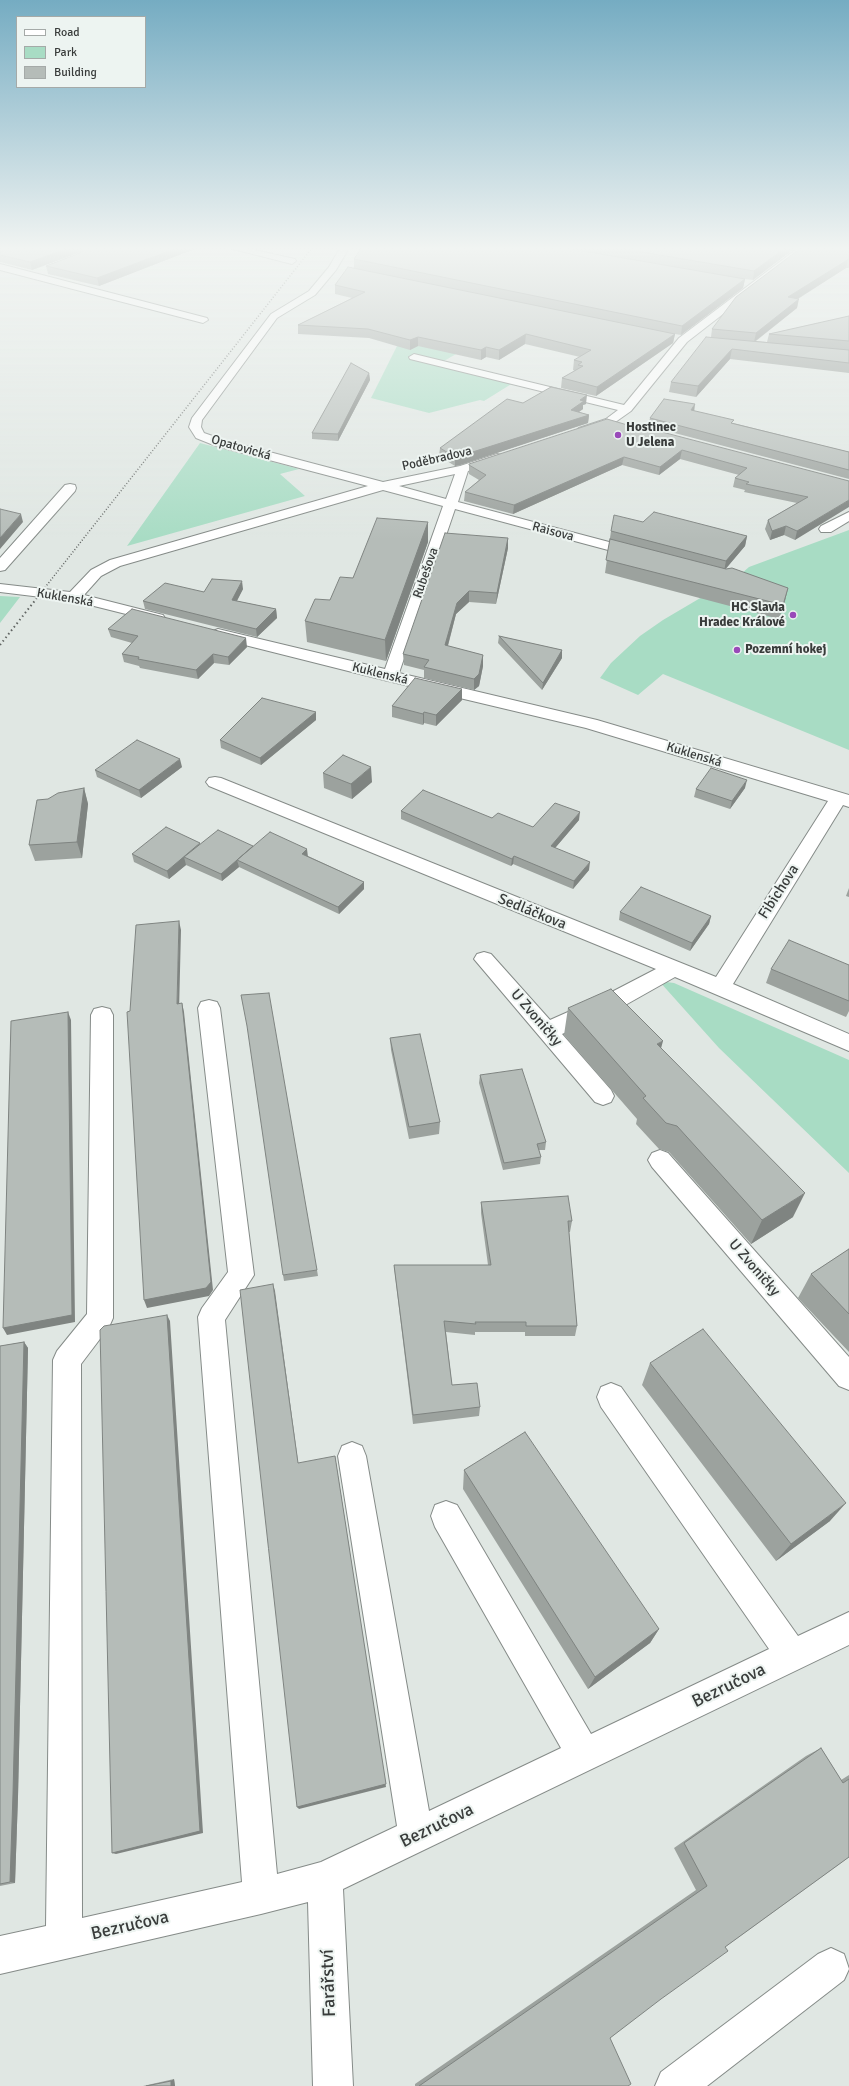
<!DOCTYPE html>
<meta charset="utf-8">
<style>
body{margin:0}
#map{position:relative;width:849px;height:2086px;overflow:hidden;background:#e0e7e3;font-family:Signika,sans-serif}
canvas{display:block}
.legend{position:absolute;left:16px;top:16px;width:130px;height:72px;box-sizing:border-box;background:#edf4f1;border:1px solid #a5aaa8;margin:0;padding:5px 7px;list-style:none;font-size:12px;color:#393c3b}
.legend li{display:flex;align-items:center;gap:8px;height:20px}
.legend b{width:20px;border:1px solid #a5aaa8}
</style>
<div id="map">
<canvas width="849" height="2086"></canvas>
<ul class="legend">
<li><b style="height:5px;background:#fff"></b>Road</li>
<li><b style="height:11px;background:#a8dcc4"></b>Park</li>
<li><b style="height:11px;background:#b5bcb8"></b>Building</li>
</ul>
</div>
<script>
const c = document.querySelector('canvas').getContext('2d');
c.lineJoin = 'round';
function paint(path, color) {
  c.fillStyle = color;
  c.fill(path, 'evenodd');
}
function toPath(rows) {
  const path = new Path2D();
  for (const r of rows) {
    path.moveTo(r[0], r[1]);
    for (let i = 2; i < r.length; i += 2) path.lineTo(r[i], r[i + 1]);
  }
  return path;
}
function stroke(path, color, width, dash) {
  c.strokeStyle = color;
  c.lineWidth = width;
  c.lineCap = dash ? 'butt' : 'round';
  c.setLineDash(dash || []);
  c.stroke(path);
}
function drawText(font, color, halo, rows, align = 'center') {
  c.font = font + ' Signika,sans-serif';
  c.lineWidth = 4;
  c.setLineDash([]);
  c.textBaseline = 'middle';
  c.strokeStyle = halo;
  c.fillStyle = color;
  for (const [text, x, y, turn = 0] of rows) {
    c.save();
    c.translate(x, y);
    c.rotate((+turn || 0) * Math.PI / 180);
    c.textAlign = isNaN(turn) ? turn : align;
    if (halo) c.strokeText(text, 0, 0);
    c.fillText(text, 0, 0);
    c.restore();
  }
}
paint(toPath([
 [398,344,470,346,444,361,513,383,484,401,480,400,429,413,371,398],
 [200,443,299,469,280,474,305,496,127,546],
 [849,530,849,750,663,674,638,695,600,678,611,663,640,636,663,620,741,574,749,567],
 [0,596,20,597,0,623],
 [659,981,674,983,849,1060,849,1173,719,1048]
]), '#a8dcc4');
const minor = toPath([
 [229,248,246,248,295,259,296,261,292,264,229,248],
 [340,248,349,248,336,270,315,295,277,318,202,420,201,427,204,433,224,440,383,482,460,466,497,454,501,455,503,458,501,461,468,471,458,502,643,551,645,554,643,557,638,558,455,509,399,673,597,720,849,795,849,807,843,805,733,984,849,1034,849,1051,675,977,620,1008,562,1034,611,1090,614,1096,611,1102,603,1105,595,1102,474,959,477,954,484,952,491,954,550,1020,604,996,656,969,209,786,206,782,209,778,215,777,221,778,716,977,828,801,586,728,384,680,213,637,210,634,213,631,218,629,385,669,443,506,383,490,120,566,101,576,84,595,163,615,165,618,163,621,158,622,74,601,0,592,0,584,70,592,91,570,110,560,368,486,216,446,196,438,189,427,192,418,271,314,309,291,329,267,340,248],
 [455,474,446,499,399,486,455,474],
 [798,248,808,248,687,342,631,411,614,423,587,432,579,432,577,430,579,428,606,419,618,410,410,359,409,357,414,354,624,405,679,338,798,248],
 [0,264,207,318,208,320,203,323,0,270,0,264],
 [70,484,75,485,76,488,75,491,5,570,0,571,0,558,65,485,70,484],
 [849,512,849,521,831,532,821,532,819,529,821,526,849,512],
 [209,1000,217,1002,220,1008,254,1275,225,1320,277,1874,321,1862,397,1826,338,1456,342,1446,352,1442,362,1446,366,1456,429,1811,561,1748,435,1527,431,1516,435,1505,446,1501,457,1505,591,1734,769,1649,601,1407,597,1397,601,1387,611,1383,621,1387,798,1636,849,1612,849,1645,343,1889,353,2086,313,2086,308,1902,261,1914,0,1974,0,1936,46,1926,53,1360,57,1351,87,1314,91,1015,94,1009,102,1007,110,1009,113,1015,113,1318,109,1327,81,1364,82,1918,242,1882,198,1317,202,1308,228,1272,198,1008,201,1002,209,1000],
 [660,1150,668,1153,849,1357,849,1390,839,1386,652,1167,648,1160,652,1153,660,1150],
 [831,1948,844,1954,849,1969,844,1980,707,2086,655,2086,661,2072,818,1954,831,1948]
]);
stroke(minor, '#858b88', 2);
paint(minor, '#fff');
stroke(toPath([
 [43,590,312,248]
]), '#616563', 1.5, [1, 2]);
stroke(toPath([
 [0,645,44,589]
]), '#616563', 2, [1.5, 3]);
paint(toPath([
 [0,248,197,248,99,286,48,274,46,266,80,253,78,253,32,270,0,262],
 [566,248,795,248,753,280,745,279,743,288,681,335,675,334,673,343,596,396,561,388,562,378,575,371,573,370,574,360,580,357,525,344,499,360,486,357,481,360,418,346,410,350,369,338,298,334,298,325,352,298,335,294,335,285,354,268,354,259],
 [849,248,849,268,846,268,798,299,797,308,756,341,767,342,769,334,849,316,849,373,730,359,696,397,669,392,671,382,711,337,712,329],
 [369,373,370,380,338,441,312,439,312,433],
 [523,403,586,404,583,405,583,409,579,412,589,415,588,423,460,465,455,466,439,456,440,448],
 [694,411,733,423,849,452,849,479,648,426,650,418],
 [641,429,849,481,795,540,784,535,770,540,765,529,768,520,797,503,744,492,745,490,733,487,735,478,739,475,680,459,659,475,622,465,513,514,464,501,465,492,479,480,469,474,469,465],
 [428,522,428,542,386,661,307,642,305,621,330,600,353,578],
 [643,522,747,536,745,546,725,569,788,588,779,619,605,573,611,531],
 [508,538,508,548,496,604,469,602,456,614,448,646,483,655,483,666,479,686,474,690,424,678,424,670,404,665,403,654],
 [243,589,237,601,276,609,277,618,257,637,145,609,143,601,204,592],
 [108,629,247,647,229,665,214,663,198,679,140,668,139,666,124,662,122,654,132,643,111,637],
 [499,636,562,650,562,658,542,690,498,643],
 [462,689,462,700,436,726,424,723,423,725,392,717,392,706],
 [316,712,316,720,261,765,221,748,220,740],
 [182,767,141,798,97,777,95,770],
 [323,773,372,782,352,799,324,788],
 [84,788,88,804,82,858,35,861,29,845,48,799],
 [745,788,730,809,694,797,696,789],
 [401,811,492,818,533,827,579,820,555,848,589,870,573,889,513,864,511,866,401,819],
 [201,844,253,846,308,856,364,882,364,889,339,914,239,867,222,881,186,865,169,879,134,862,132,854],
 [849,888,849,897,846,896],
 [620,912,711,916,709,924,690,951,619,920],
 [849,965,849,1011,846,1017,766,983,771,969],
 [568,1008,661,1048,793,1217,751,1244,669,1152,659,1149,636,1124,637,1119,564,1035],
 [390,1038,440,1122,439,1134,409,1139,391,1050],
 [480,1075,546,1142,545,1150,539,1150,541,1157,540,1164,503,1170,479,1083],
 [481,1202,572,1221,570,1232,569,1232,577,1326,575,1336,525,1336,525,1332,475,1332,475,1335,446,1332,452,1385,480,1407,479,1416,413,1424,395,1275,394,1265,488,1265,481,1213],
 [849,1249,849,1352,798,1298,811,1274],
 [317,1270,318,1276,284,1281,283,1275],
 [24,1342,28,1348,18,1796,15,1883,0,1886,0,1346],
 [650,1363,830,1521,776,1561,642,1385],
 [464,1470,659,1629,650,1643,588,1689,463,1489],
 [821,1748,841,1780,849,1775,849,1857,725,1947,610,2038,628,2086,415,2086,415,2084,696,1890,674,1848,806,1756],
 [174,2079,175,2086,143,2086]
]), '#9ca29e');
paint(toPath([
 [69,248,78,248,78,253,32,270,30,262],
 [177,248,197,248,99,286,97,278],
 [785,248,795,248,753,280,754,271],
 [848,259,846,268,786,306,788,297],
 [745,279,743,288,681,335,682,326],
 [799,299,797,308,754,342,756,333],
 [526,334,525,344,499,360,499,350],
 [675,334,673,343,596,396,597,387],
 [418,337,418,346,410,350,410,340],
 [486,347,486,357,481,360,481,350],
 [732,349,730,359,696,397,698,386],
 [369,373,370,380,338,441,338,434],
 [587,395,586,404,583,405,583,409,570,418,571,410,580,400],
 [695,404,694,413,691,410],
 [589,415,588,423,460,465,455,466,455,457],
 [682,450,680,459,659,475,660,467],
 [624,457,622,465,513,514,514,505],
 [849,500,849,507,795,540,797,531],
 [21,514,23,522,0,549,0,538],
 [428,522,428,542,386,661,385,640],
 [786,526,784,535,770,540,772,531],
 [747,536,745,546,724,571,726,561],
 [508,538,508,548,496,604,497,593],
 [242,581,243,589,233,608,232,600],
 [788,588,785,601,779,619,783,605],
 [469,591,469,602,456,614,445,656,445,645,457,603],
 [276,609,277,618,257,637,256,629],
 [246,638,247,647,229,665,228,657],
 [562,650,562,658,542,690,543,683],
 [213,654,214,663,198,679,196,670],
 [483,655,483,666,479,686,474,690,474,679],
 [462,689,462,700,436,726,436,715],
 [316,712,316,720,261,765,260,758],
 [424,712,424,723,423,725,423,714],
 [180,759,182,767,141,798,139,790],
 [371,767,372,782,352,799,351,784],
 [747,780,745,788,730,809,732,801],
 [84,788,88,804,82,858,77,842],
 [580,812,579,820,550,854,551,846],
 [200,843,184,857,186,865,169,879,167,871],
 [253,846,237,860,239,867,222,881,221,874],
 [307,849,308,857,302,854],
 [514,856,513,864,511,866,512,859],
 [590,862,589,870,573,889,574,881],
 [364,882,364,889,339,914,338,907],
 [711,916,709,924,690,951,692,943],
 [179,921,181,930,179,1012,177,1004],
 [182,1003,184,1012,213,1290,209,1296,147,1308,144,1300],
 [68,1012,71,1020,75,1322,7,1335,3,1328],
 [663,1041,656,1067,657,1044],
 [805,1193,793,1217,751,1244,762,1220],
 [273,1284,275,1291,299,1469,298,1463],
 [167,1315,170,1321,203,1833,116,1854,112,1853],
 [24,1342,28,1348,18,1796,15,1883,10,1882],
 [335,1456,386,1787,299,1809,297,1807],
 [846,1503,830,1521,776,1561,791,1544],
 [659,1629,650,1643,588,1689,595,1677],
 [174,2079,175,2086,171,2086,171,2081]
]), '#7f8481');
const building = toPath([
 [0,248,69,248,30,262,0,255,0,248],
 [81,248,177,248,97,278,46,266,80,253,81,248],
 [361,248,566,248,745,279,682,326,354,259,361,248],
 [618,248,785,248,754,271,618,248],
 [801,248,849,248,849,259,788,297,799,299,756,333,712,329,736,297,801,248],
 [348,267,675,334,597,387,562,378,583,366,578,365,582,362,574,360,591,350,526,334,499,350,486,347,481,350,418,337,410,340,368,329,298,325,365,292,335,285,348,267],
 [849,316,849,341,769,334,849,316],
 [706,337,849,350,849,363,732,349,698,386,671,382,706,337],
 [351,363,369,373,338,434,312,433,351,363],
 [551,387,587,395,580,400,584,401,571,410,589,415,460,456,455,457,440,448,507,399,523,403,551,387],
 [664,399,695,404,691,410,734,420,731,423,849,452,849,470,650,418,664,399],
 [607,419,641,429,643,427,849,481,849,500,797,531,786,526,772,531,768,520,808,497,746,484,749,482,735,478,747,468,682,450,660,467,624,457,514,505,465,492,486,475,469,465,469,464,607,419],
 [0,509,21,514,0,538,0,509],
 [654,512,747,536,726,561,611,531,614,515,643,522,654,512],
 [377,518,428,522,385,640,305,621,315,599,330,600,340,577,353,578,377,518],
 [445,533,508,538,497,593,469,591,457,603,445,645,483,655,479,674,474,679,424,667,429,660,403,654,445,533],
 [610,539,726,569,732,568,788,588,783,605,606,560,610,539],
 [212,579,242,581,232,600,276,609,256,629,143,601,165,583,204,592,212,579],
 [132,609,246,638,228,657,213,654,196,670,138,659,139,657,122,654,138,636,108,629,132,609],
 [499,636,562,650,543,683,499,636],
 [415,678,462,689,436,715,424,712,423,714,392,706,415,678],
 [262,698,316,712,260,758,220,740,262,698],
 [137,740,180,759,139,790,95,770,137,740],
 [343,755,371,767,351,784,323,773,343,755],
 [711,768,747,780,732,801,696,789,711,768],
 [84,788,77,842,29,845,37,800,48,799,58,793,84,788],
 [423,790,492,818,498,813,533,827,555,803,580,812,551,846,590,862,574,881,514,856,512,859,401,811,423,790],
 [166,827,200,843,167,871,132,854,166,827],
 [218,830,253,846,221,874,184,857,218,830],
 [270,832,307,849,302,854,364,882,338,907,237,860,270,832],
 [641,887,711,916,692,943,620,912,641,887],
 [179,921,177,1004,182,1003,211,1282,206,1288,144,1300,127,1012,130,1011,136,925,179,921],
 [789,940,849,965,849,1001,771,969,789,940],
 [611,989,663,1041,657,1044,805,1193,762,1220,677,1126,666,1123,643,1098,646,1096,568,1008,611,989],
 [269,993,317,1270,283,1275,247,1026,241,995,269,993],
 [68,1012,72,1315,3,1328,11,1021,68,1012],
 [420,1034,440,1122,409,1127,390,1038,420,1034],
 [522,1069,546,1142,537,1144,541,1157,504,1163,480,1075,522,1069],
 [568,1196,572,1221,568,1221,577,1326,526,1326,526,1322,475,1322,476,1324,444,1321,452,1385,477,1383,480,1407,413,1415,394,1265,491,1265,481,1202,568,1196],
 [849,1249,849,1314,811,1274,849,1249],
 [273,1284,298,1463,335,1456,386,1784,297,1807,240,1290,273,1284],
 [167,1315,200,1831,112,1853,100,1330,104,1326,167,1315],
 [703,1329,846,1503,791,1544,650,1363,703,1329],
 [24,1342,13,1794,10,1882,0,1884,0,1346,24,1342],
 [525,1432,659,1629,595,1677,464,1470,525,1432],
 [821,1748,843,1783,849,1779,849,1857,725,1947,728,1951,661,1999,610,2038,631,2084,628,2086,419,2086,707,1886,684,1843,821,1748],
 [171,2081,171,2086,146,2086,171,2081]
]);
paint(building, '#b5bcb8');
stroke(building, '#7f8481', 1);
const sky = c.createLinearGradient(0, 0, 0, 540);
sky.addColorStop(0, '#75acc2');
sky.addColorStop(0.46, '#f1f4f2');
sky.addColorStop(1, '#f1f4f200');
c.fillStyle = sky;
c.fillRect(0, 0, 849, 540);
for (const [x, y, r, color] of [
 [618,435,4,"#9949b9"],
 [793,615,4,"#9949b9"],
 [737,650,4,"#9949b9"]
]) {
  const dot = new Path2D();
  dot.arc(x, y, r, 0, 2 * Math.PI);
  c.fillStyle = color;
  c.fill(dot);
  stroke(dot, '#edf4f1', 1.5);
}
drawText('bold 13px', '#393c3b', '#edf4f1', [
 ["Hostinec",626,428],
 ["U Jelena",626,443],
 ["HC Slavia",785,608,"right"],
 ["Hradec Králové",785,623,"right"],
 ["Pozemní hokej",745,650]
], 'left');
drawText('13px', '#393c3b', '#edf4f1', [
 ["Opatovická",241,448,16],
 ["Poděbradova",437,459,-13],
 ["Raisova",553,532,15],
 ["Rubešova",426,573,-71],
 ["Kuklenská",65,598,10],
 ["Kuklenská",380,674,14],
 ["Kuklenská",694,755,17]
]);
drawText('15px', '#393c3b', '#edf4f1', [
 ["Fibichova",779,892,-57],
 ["Sedláčkova",532,912,22],
 ["U Zvoničky",536,1018,49],
 ["U Zvoničky",754,1268,49]
]);
drawText('18px', '#393c3b', '#edf4f1', [
 ["Bezručova",729,1686,-26],
 ["Bezručova",437,1826,-26],
 ["Bezručova",130,1926,-13],
 ["Farářství",329,1983,-92]
]);
</script>
